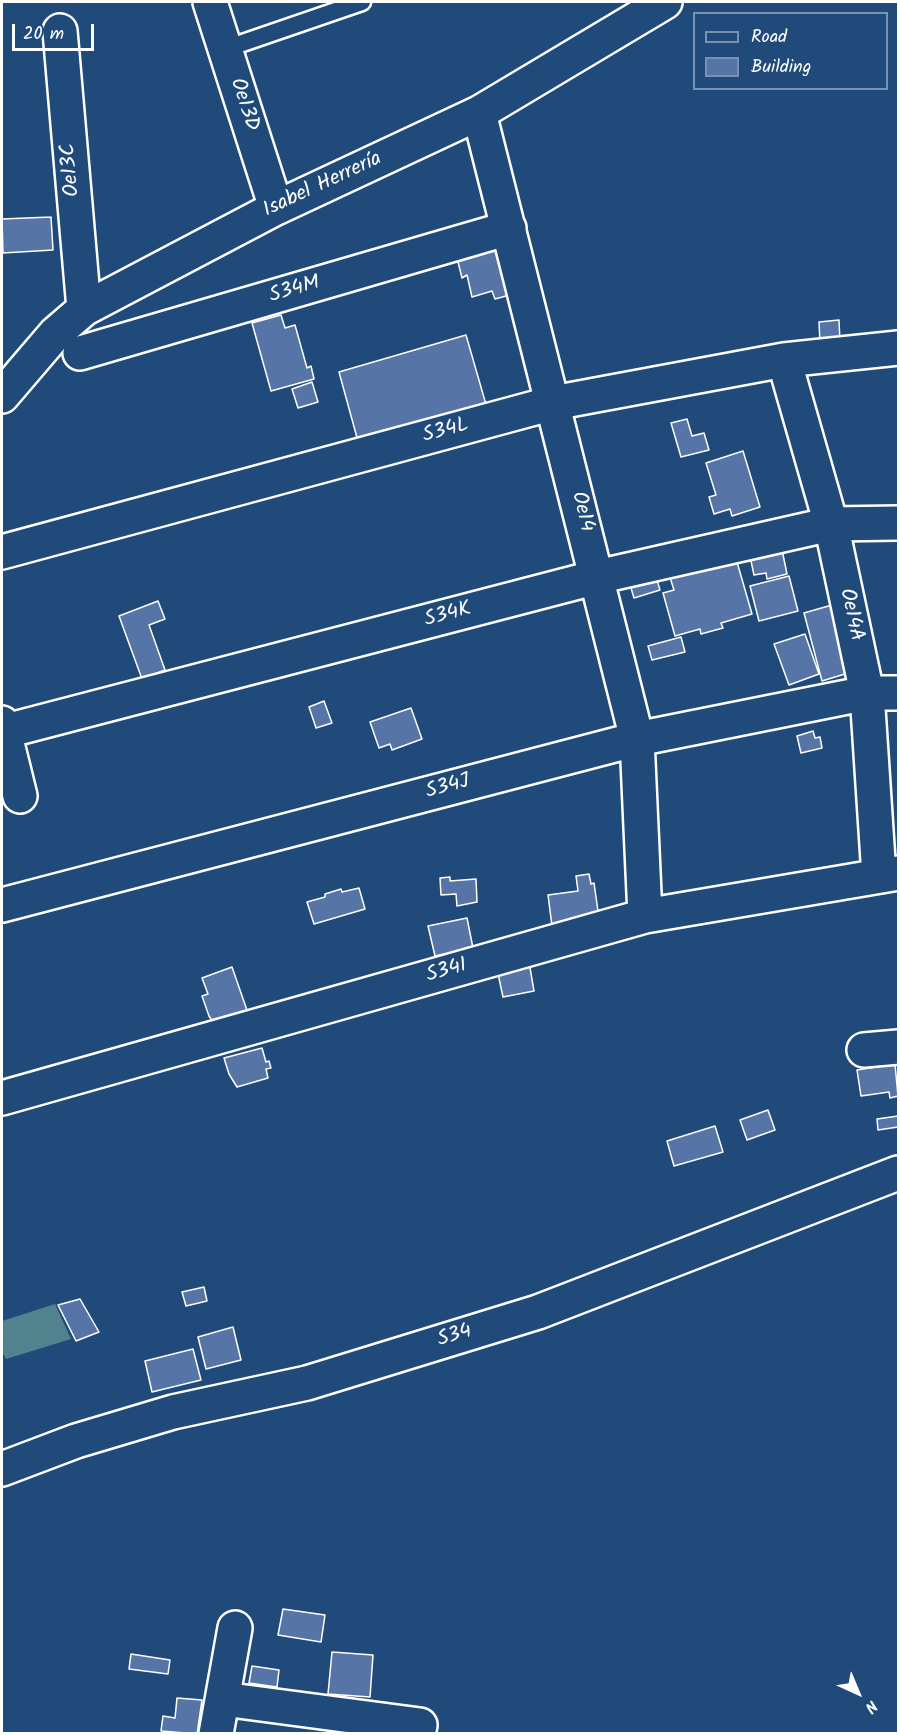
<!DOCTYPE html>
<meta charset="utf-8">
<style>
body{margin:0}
#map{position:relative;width:900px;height:1735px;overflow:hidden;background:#1f4a7a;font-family:Kalam,sans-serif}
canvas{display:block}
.frame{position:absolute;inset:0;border:3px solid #fff;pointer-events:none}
.legend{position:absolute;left:693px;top:12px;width:195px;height:78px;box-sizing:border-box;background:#1f4a7a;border:2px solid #7992af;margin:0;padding:8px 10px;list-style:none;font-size:18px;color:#fff}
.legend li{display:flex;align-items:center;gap:12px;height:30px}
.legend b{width:30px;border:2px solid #7992af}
.north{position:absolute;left:828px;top:1663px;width:60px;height:60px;-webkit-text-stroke:4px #1f4a7a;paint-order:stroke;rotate:136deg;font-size:16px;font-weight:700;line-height:24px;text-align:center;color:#fff}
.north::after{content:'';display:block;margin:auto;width:21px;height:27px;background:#fff;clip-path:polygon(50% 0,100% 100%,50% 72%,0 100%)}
.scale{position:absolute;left:12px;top:24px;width:82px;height:27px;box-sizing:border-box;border:3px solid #fff;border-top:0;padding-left:8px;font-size:18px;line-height:21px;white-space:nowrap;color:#fff;-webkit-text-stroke:4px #1f4a7a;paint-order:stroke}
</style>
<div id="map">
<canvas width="900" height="1735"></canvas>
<div class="frame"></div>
<ul class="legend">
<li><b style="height:8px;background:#1f4a7a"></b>Road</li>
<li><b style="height:16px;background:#5674a5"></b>Building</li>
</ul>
<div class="north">N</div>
<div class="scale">20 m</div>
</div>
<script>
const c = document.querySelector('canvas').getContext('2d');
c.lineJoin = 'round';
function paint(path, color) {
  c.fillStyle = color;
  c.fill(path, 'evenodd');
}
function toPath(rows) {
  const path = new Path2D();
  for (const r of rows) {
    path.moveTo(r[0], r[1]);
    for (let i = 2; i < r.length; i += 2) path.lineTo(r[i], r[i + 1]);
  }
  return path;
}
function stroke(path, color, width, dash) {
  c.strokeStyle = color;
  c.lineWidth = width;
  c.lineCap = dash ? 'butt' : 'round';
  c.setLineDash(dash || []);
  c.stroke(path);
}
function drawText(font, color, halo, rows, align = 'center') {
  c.font = font + ' Kalam,sans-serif';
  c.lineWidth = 5;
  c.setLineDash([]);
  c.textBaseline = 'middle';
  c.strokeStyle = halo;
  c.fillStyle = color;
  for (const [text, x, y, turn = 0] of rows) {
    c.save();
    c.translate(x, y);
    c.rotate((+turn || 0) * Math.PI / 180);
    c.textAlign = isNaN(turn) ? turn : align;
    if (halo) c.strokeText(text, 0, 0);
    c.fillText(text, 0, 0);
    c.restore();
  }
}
paint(toPath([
 [55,1304,71,1339,6,1359,2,1351,2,1321]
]), '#51838f');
const building = toPath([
 [51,217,53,250,3,253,2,219,51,217],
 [510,244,517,293,495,299,492,291,472,297,467,275,462,278,457,258,510,244],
 [281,315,285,328,295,325,307,368,311,366,314,379,271,391,252,323,281,315],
 [839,320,840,342,820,343,819,322,839,320],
 [466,335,487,408,359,445,339,372,466,335],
 [312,382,318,402,298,408,292,389,312,382],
 [687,419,692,436,704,433,709,450,681,457,671,423,687,419],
 [743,451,760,507,732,516,730,509,714,514,709,497,716,495,706,463,743,451],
 [780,540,787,574,767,579,766,573,754,575,748,547,780,540],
 [735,555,752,614,721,623,723,628,701,634,700,629,675,636,663,593,674,590,667,568,735,555],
 [654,570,660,590,634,598,628,578,654,570],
 [789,576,798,611,759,621,750,586,789,576],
 [158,601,165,619,149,625,165,670,142,679,119,616,158,601],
 [839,603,858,670,822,681,804,613,839,603],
 [805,634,819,674,789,685,774,644,805,634],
 [681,637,685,652,652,660,648,646,681,637],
 [324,701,332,723,316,728,309,707,324,701],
 [411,708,422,739,392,750,390,744,379,748,370,722,411,708],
 [813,731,815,738,820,737,822,748,801,753,797,736,813,731],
 [589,874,591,884,594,883,599,918,578,918,569,920,570,923,552,926,548,895,578,891,576,876,589,874],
 [450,877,450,881,476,879,477,902,457,906,456,894,441,895,440,878,450,877],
 [359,888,365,909,314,924,307,902,325,897,325,894,341,889,342,892,359,888],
 [467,918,473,948,435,956,428,926,467,918],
 [529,962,534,991,503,997,497,969,529,962],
 [232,967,249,1016,217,1028,209,1016,202,996,208,994,202,978,232,967],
 [262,1048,266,1062,269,1061,271,1068,266,1069,268,1078,237,1087,229,1074,224,1058,262,1048],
 [895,1064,898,1096,890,1098,889,1092,861,1096,857,1070,895,1064],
 [768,1110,775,1130,747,1140,740,1120,768,1110],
 [898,1116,898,1127,878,1130,877,1119,898,1116],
 [715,1126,723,1152,674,1166,667,1141,715,1126],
 [204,1287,207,1301,186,1306,182,1292,204,1287],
 [80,1299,99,1332,76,1341,58,1305,80,1299],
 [233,1327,241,1360,206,1369,198,1337,233,1327],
 [193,1349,201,1380,152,1392,145,1361,193,1349],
 [283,1609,325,1615,321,1642,278,1635,283,1609],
 [332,1652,373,1655,370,1697,328,1694,332,1652],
 [131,1654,170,1660,168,1674,129,1669,131,1654],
 [252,1666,279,1670,277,1687,249,1683,252,1666],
 [177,1698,202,1700,197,1734,161,1731,163,1716,175,1718,177,1698]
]);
paint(building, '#5674a5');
stroke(building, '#fff', 1.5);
const lane = toPath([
 [225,49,362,2]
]);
const street = toPath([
 [210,2,276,208],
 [60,31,84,309],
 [479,113,637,739,645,916],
 [80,353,509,228],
 [784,360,831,524,867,693,879,876],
 [2,396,55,334,84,309,276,208,479,113,665,2],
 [2,552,553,403,784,360,898,348],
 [2,723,20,796],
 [2,732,597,577,831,524,898,523],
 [2,905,637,739,867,693,898,693],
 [864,1050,898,1047],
 [2,1098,645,916,898,873],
 [2,1469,76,1441,173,1412,307,1383,538,1312,898,1173],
 [223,1699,420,1725,418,1734],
 [216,1734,235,1628]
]);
stroke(lane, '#fff', 21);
stroke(street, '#fff', 38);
stroke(lane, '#1f4a7a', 16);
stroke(street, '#1f4a7a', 33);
drawText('21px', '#fff', '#1f4a7a', [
 ["Oe13D",243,105,72],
 ["Oe13C",72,170,-95],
 ["Isabel Herrería",323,186,-25],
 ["S34M",295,291,-16],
 ["S34L",446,432,-15],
 ["Oe14",581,512,76],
 ["Oe14A",850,615,78],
 ["S34K",448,616,-15],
 ["S34J",448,788,-15],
 ["S34I",447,972,-16],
 ["S34",455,1337,-17]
]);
</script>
